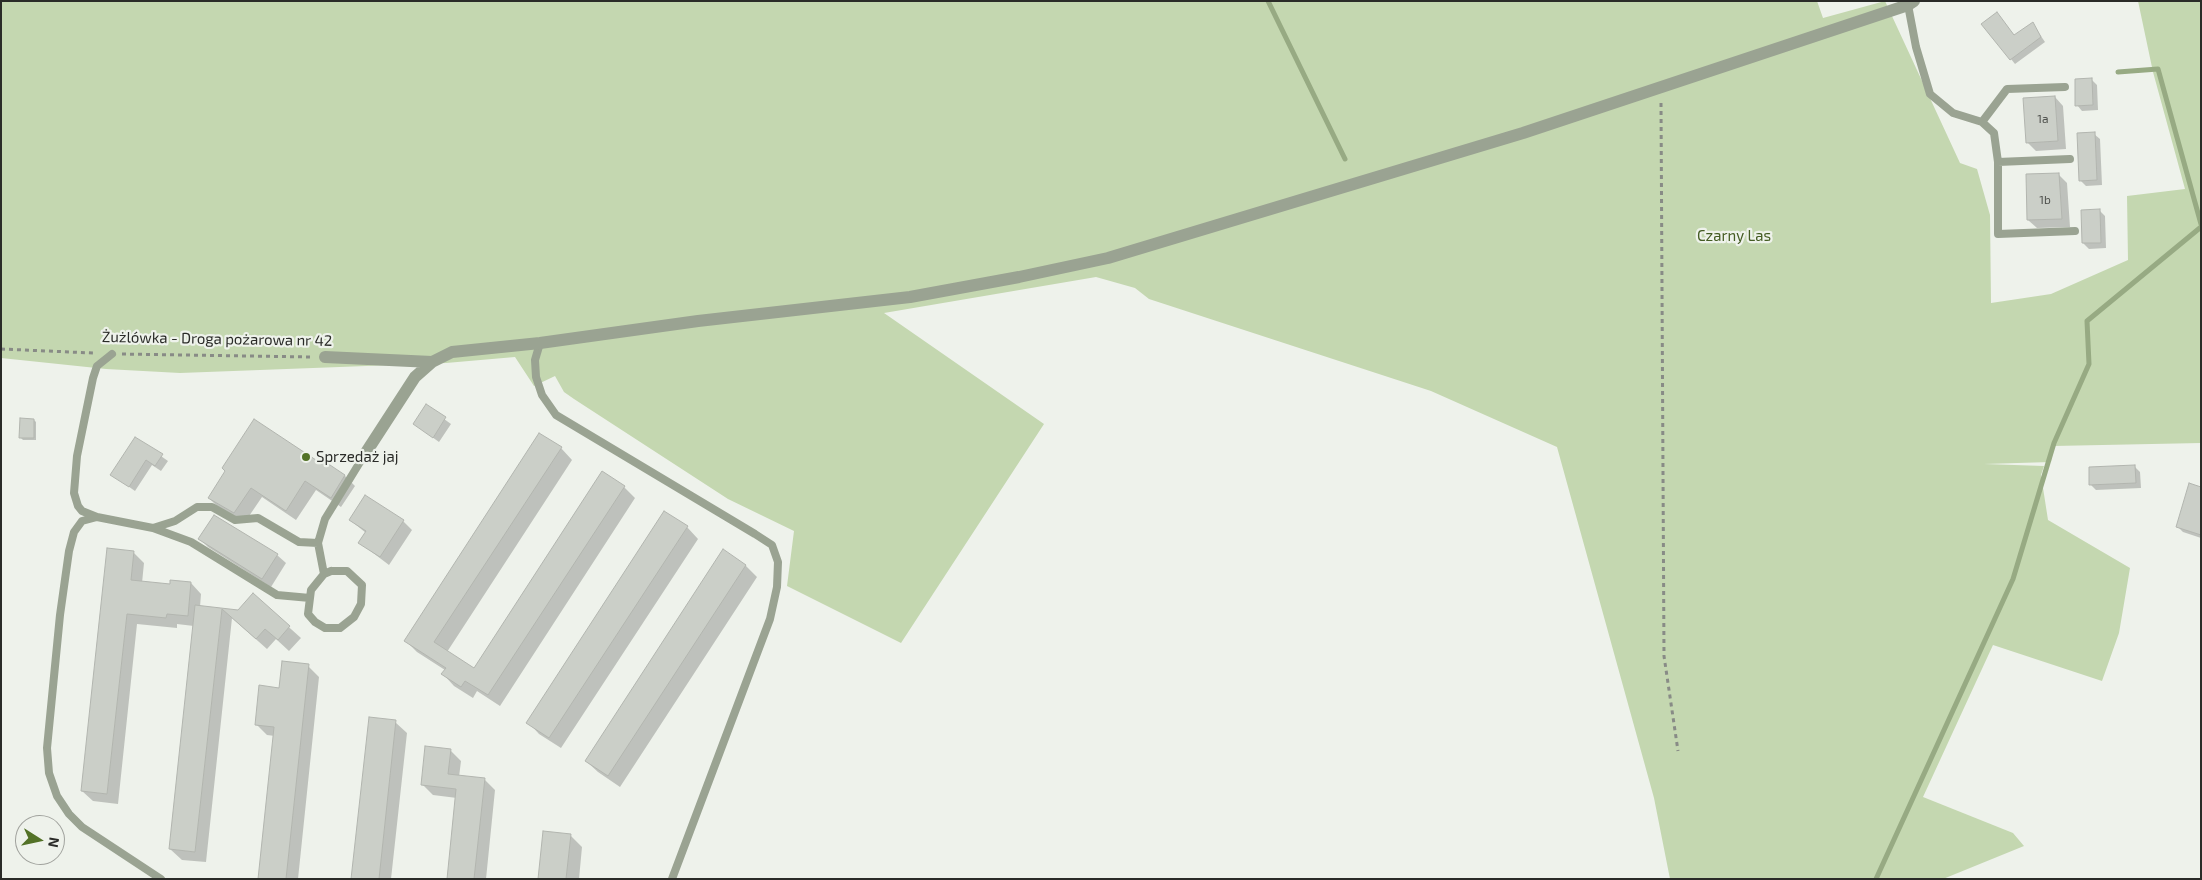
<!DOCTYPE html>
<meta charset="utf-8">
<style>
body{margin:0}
#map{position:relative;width:2202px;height:880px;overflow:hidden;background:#eef2eb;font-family:"Exo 2",sans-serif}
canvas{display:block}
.frame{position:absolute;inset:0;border:2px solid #2a2b28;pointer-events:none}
.north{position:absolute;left:15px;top:815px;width:50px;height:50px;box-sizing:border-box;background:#eef2eb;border:1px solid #a0a29d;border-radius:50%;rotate:100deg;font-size:14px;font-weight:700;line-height:20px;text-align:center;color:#2a2b28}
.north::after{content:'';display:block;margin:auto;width:18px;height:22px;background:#537227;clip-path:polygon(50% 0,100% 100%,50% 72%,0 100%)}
</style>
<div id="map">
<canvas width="2202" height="880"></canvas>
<div class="frame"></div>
<div class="north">N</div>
</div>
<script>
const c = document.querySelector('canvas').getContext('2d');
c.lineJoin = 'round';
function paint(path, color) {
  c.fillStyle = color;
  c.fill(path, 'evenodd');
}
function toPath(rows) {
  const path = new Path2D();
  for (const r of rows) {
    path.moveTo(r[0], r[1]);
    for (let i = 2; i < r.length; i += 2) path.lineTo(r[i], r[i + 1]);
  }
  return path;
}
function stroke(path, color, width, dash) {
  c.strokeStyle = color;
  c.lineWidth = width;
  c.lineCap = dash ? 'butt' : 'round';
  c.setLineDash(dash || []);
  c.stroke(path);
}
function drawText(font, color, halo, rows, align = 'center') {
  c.font = font + ' "Exo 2",sans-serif';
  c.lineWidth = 4.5;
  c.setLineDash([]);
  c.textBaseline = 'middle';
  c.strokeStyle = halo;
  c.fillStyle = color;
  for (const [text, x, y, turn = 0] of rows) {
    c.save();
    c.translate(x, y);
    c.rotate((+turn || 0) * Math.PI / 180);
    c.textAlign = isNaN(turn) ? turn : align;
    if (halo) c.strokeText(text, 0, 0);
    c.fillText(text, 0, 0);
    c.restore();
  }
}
paint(toPath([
 [1,1,1817,1,1823,18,1885,1,1960,163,1977,169,1990,215,1991,303,2051,294,2128,260,2127,196,2185,189,2153,72,2138,1,2201,1,2201,443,2053,446,2051,462,1984,464,2044,466,2041,475,2048,520,2130,568,2119,633,2102,681,1993,645,1923,797,2013,833,2024,846,1943,879,1670,879,1654,798,1557,447,1431,391,1149,299,1135,288,1096,277,884,313,1044,424,901,643,787,586,794,531,728,499,574,399,564,392,555,376,534,386,515,357,446,363,180,373,106,369,1,358]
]), '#c4d7b0');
paint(toPath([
 [1997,14,2015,36,2032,23,2045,42,2015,64,2011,59],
 [2091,79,2097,85,2098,110,2082,111,2077,105],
 [2055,97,2063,106,2066,149,2036,151,2027,142],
 [2094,134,2100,139,2102,185,2086,186,2080,180],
 [2059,175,2067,183,2070,227,2037,228,2028,220],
 [2099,210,2105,216,2106,248,2089,249,2083,243],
 [426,406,451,424,439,442,414,424],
 [34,420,36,422,36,440,23,440,20,437],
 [135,438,168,461,161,471,152,465,135,491,112,475],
 [561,448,572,460,447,652,474,670,624,487,635,498,500,706,477,691,473,698,454,686,443,674,445,670,417,652,405,640],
 [324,462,345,476,355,486,341,507,316,490,296,520,262,497,245,522,219,508,209,498,322,465],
 [2134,466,2140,472,2141,488,2096,490,2091,485],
 [2201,484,2201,538,2183,532,2177,526],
 [350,520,403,521,412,530,389,565,360,543,366,533],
 [687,527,698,539,561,748,539,734,528,722],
 [200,539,277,555,286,563,271,587,208,547],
 [723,551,746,566,757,577,620,787,598,772,586,761],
 [133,552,144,563,142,583,171,586,191,583,201,594,200,607,238,611,253,595,301,638,289,651,276,639,267,649,232,618,206,862,182,860,170,849,194,626,177,624,177,628,137,624,118,804,93,801,82,791],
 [308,666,319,677,298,879,259,879,275,736,267,735,256,724,280,689],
 [395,722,407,733,391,879,352,879],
 [450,750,461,761,459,777,485,780,495,790,486,879,448,879,457,798,433,795,422,784],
 [571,836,582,847,579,879,539,879]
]), '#0003');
stroke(toPath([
 [1268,1,1345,159],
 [2118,72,2158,69,2201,224],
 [1876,879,2013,579,2054,443,2089,364,2087,321,2201,227]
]), '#97aa83', 5);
const building = toPath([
 [1997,12,2014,35,2033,22,2041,37,2010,60,1981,24,1997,12],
 [2092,78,2093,105,2075,106,2075,79,2092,78],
 [2055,96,2058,141,2026,143,2023,98,2055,96],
 [2095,132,2097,180,2079,181,2077,133,2095,132],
 [2059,173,2062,219,2027,220,2026,174,2059,173],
 [2100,209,2101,243,2082,243,2081,210,2100,209],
 [426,404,446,417,433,438,413,424,426,404],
 [20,418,34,419,34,438,19,438,20,418],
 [254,419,322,464,324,461,345,475,331,498,305,481,286,511,251,488,234,513,208,498,225,471,222,468,254,419],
 [539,433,562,447,434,642,474,668,602,471,625,486,488,695,465,681,461,687,441,674,446,668,404,641,539,433],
 [135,437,163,454,155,466,146,460,129,487,110,475,135,437],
 [2135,465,2136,483,2089,485,2089,467,2135,465],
 [2189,483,2201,487,2201,535,2176,527,2189,483],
 [365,495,404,520,380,557,358,543,366,531,349,520,365,495],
 [664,511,688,526,549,738,526,723,664,511],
 [214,515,278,554,262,579,198,539,214,515],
 [107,548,134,551,131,580,170,584,170,580,191,582,188,616,167,614,166,618,127,614,107,794,81,791,107,548],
 [723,549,746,565,608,776,585,761,723,549],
 [253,593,290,626,278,640,265,629,256,639,222,609,195,852,169,849,195,605,238,610,253,593],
 [282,661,309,664,286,879,258,879,274,727,255,725,259,685,279,688,282,661],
 [369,717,396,720,379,879,351,879,369,717],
 [425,746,451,749,448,774,485,778,474,879,447,879,456,789,421,785,425,746],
 [543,831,571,834,566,879,538,879,543,831]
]);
paint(building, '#cbcfc8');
stroke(building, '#b2b5af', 1);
stroke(toPath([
 [1661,103,1664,656,1678,751],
 [1,349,93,353],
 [122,354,313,357]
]), '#888b86', 3, [4, 4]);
stroke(toPath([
 [1908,5,1916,47,1930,94,1953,113,1982,122,1994,133,1998,162,1998,234,2075,231],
 [1982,122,2007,89,2065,87],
 [1998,162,2070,159],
 [540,343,535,360,536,377,542,395,556,415,755,534,772,545,778,562,777,587,770,619,672,879],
 [97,517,82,511,78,506,74,493,77,456,93,378,97,366,112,354],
 [153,528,175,521,197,507,212,507,235,520,258,518,299,542,318,543],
 [331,571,347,571,362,585,361,604,354,617,340,628,325,628,315,622,308,614,311,590,324,574,331,571],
 [324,574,318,543,325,519,365,454],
 [161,879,82,827,69,814,57,796,49,773,47,748,60,615,69,551,74,532,82,521,97,517,153,528,191,542,277,595,310,598]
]), '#9aa392', 8);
stroke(toPath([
 [325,357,432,362],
 [365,454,415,377,432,362,452,352,540,343,698,321,910,297,1019,277,1108,258,1523,133,1908,5,1914,1]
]), '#9aa392', 12);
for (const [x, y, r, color] of [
 [306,457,5,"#537227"]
]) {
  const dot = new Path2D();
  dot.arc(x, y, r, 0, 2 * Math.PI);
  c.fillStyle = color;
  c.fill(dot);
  stroke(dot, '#eef2eb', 2);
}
drawText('12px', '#525450', null, [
 ["1a",2043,119],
 ["1b",2045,200]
]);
drawText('15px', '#445c23', '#eef2eb', [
 ["Czarny Las",1734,236]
]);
drawText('15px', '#2a2b28', '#eef2eb', [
 ["Żużlówka - Droga pożarowa nr 42",217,339,1]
]);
drawText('15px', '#2a2b28', '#eef2eb', [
 ["Sprzedaż jaj",316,457]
], 'left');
</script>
